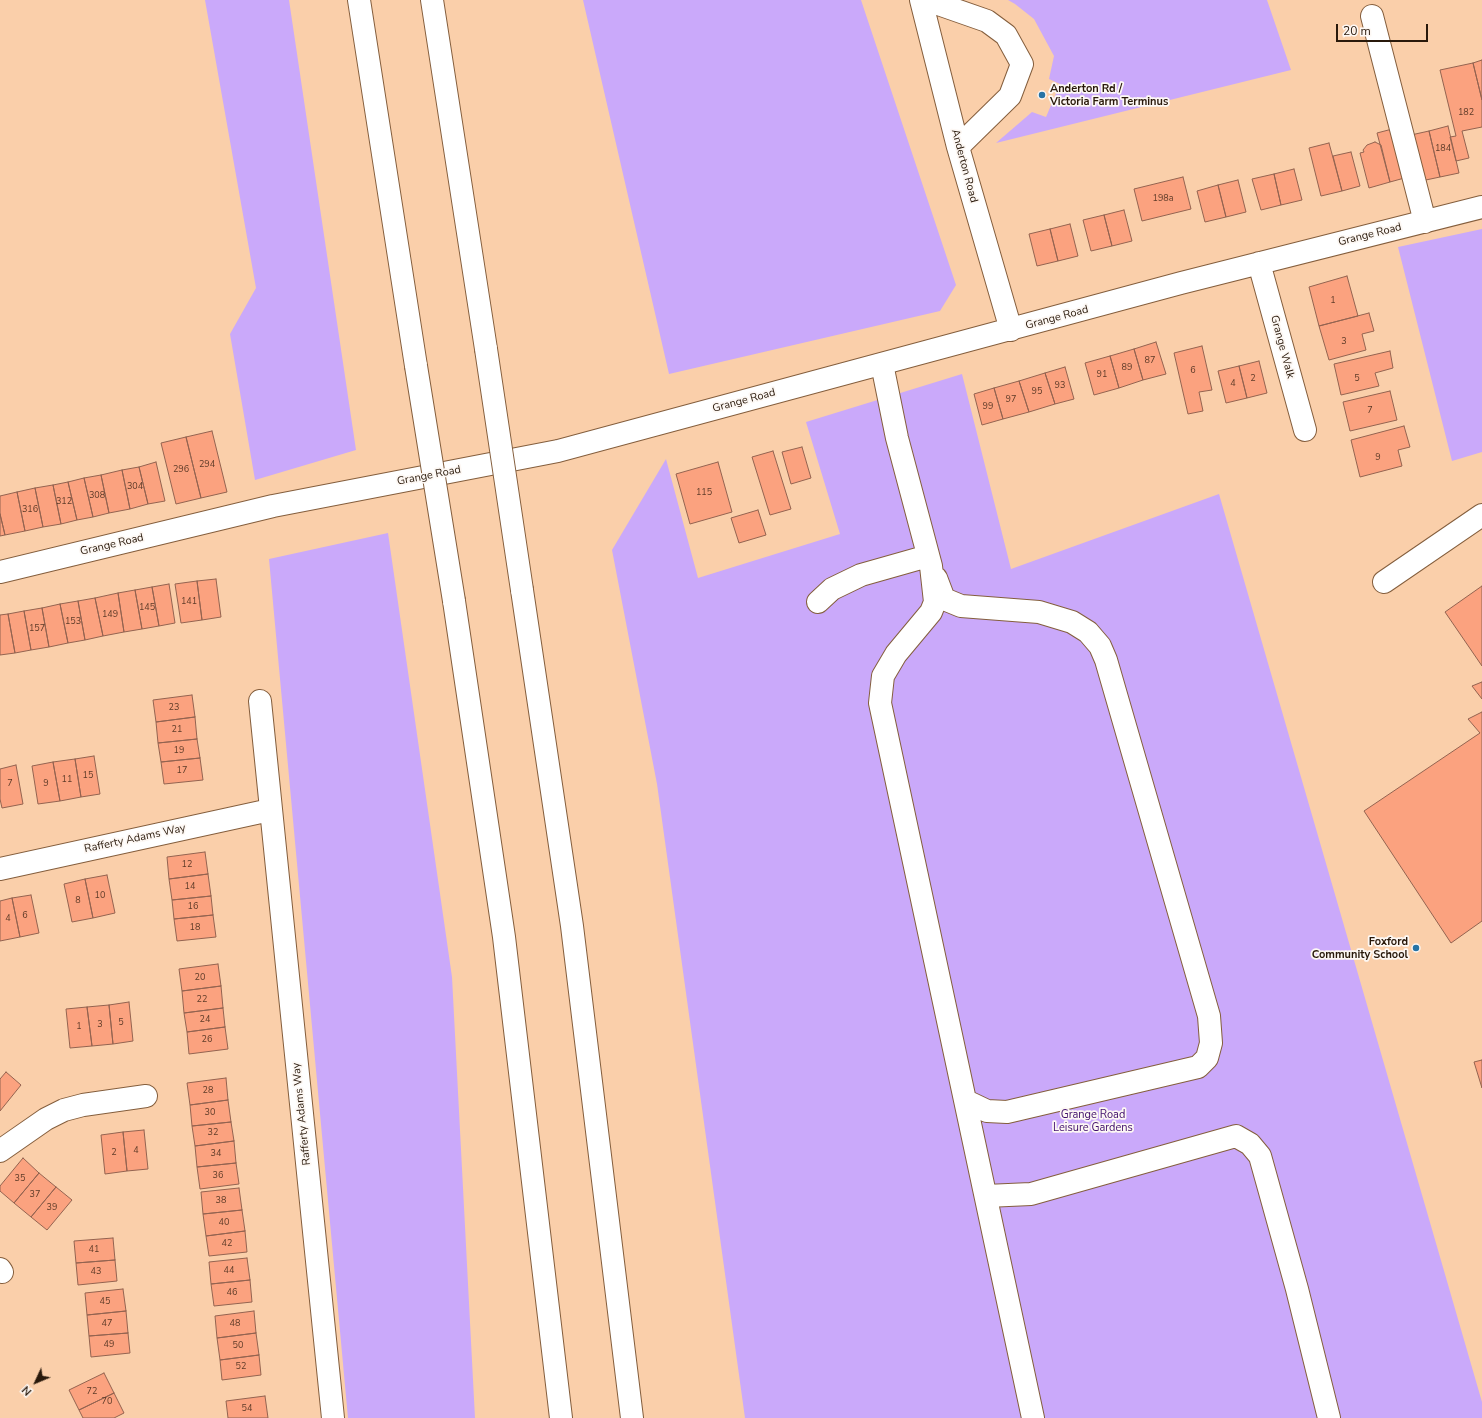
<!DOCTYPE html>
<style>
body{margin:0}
#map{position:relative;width:1482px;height:1418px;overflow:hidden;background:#facfaa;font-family:"Nunito Sans",sans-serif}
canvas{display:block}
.north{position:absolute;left:16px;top:1362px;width:40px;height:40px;-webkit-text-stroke:3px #fdf8f4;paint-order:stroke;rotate:226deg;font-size:11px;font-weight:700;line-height:16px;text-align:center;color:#29190b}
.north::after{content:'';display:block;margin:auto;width:14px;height:18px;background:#29190b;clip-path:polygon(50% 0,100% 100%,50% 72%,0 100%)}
.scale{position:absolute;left:1336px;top:24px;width:92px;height:18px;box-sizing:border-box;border:2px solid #29190b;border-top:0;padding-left:5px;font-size:12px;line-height:14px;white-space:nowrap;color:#29190b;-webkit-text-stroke:3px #fdf8f4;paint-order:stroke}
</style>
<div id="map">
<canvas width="1482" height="1418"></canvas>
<div class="north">N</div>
<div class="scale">20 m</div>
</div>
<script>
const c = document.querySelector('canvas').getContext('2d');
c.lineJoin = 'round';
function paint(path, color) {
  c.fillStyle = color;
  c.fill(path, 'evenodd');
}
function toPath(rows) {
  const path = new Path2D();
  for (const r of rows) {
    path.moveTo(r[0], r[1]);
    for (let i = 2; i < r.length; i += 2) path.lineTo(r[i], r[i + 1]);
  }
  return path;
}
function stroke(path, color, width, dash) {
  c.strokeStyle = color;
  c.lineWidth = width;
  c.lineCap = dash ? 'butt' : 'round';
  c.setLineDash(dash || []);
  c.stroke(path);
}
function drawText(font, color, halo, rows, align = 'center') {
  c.font = font + ' "Nunito Sans",sans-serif';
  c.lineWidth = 3.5;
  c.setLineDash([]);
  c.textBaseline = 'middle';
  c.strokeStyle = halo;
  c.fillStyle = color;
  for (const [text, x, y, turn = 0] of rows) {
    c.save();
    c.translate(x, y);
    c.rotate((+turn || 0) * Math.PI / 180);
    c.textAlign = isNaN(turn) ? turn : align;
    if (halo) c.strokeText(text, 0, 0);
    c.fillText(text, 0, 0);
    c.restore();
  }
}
paint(toPath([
 [205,0,289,0,356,450,255,480,230,334,256,288],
 [583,0,861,0,956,285,940,311,669,374],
 [1008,0,1267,0,1291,70,996,143,1032,112,1046,117,1060,84,1049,79,1054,56,1034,19,1015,4],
 [1482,229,1482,452,1452,461,1398,247],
 [962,374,1011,569,1219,494,1482,1402,1482,1418,745,1418,657,784,612,550,666,459,698,578,840,534,806,422],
 [388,533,452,977,475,1418,348,1418,269,559]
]), '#caa9fa');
const building = toPath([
 [1482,60,1482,100,1473,63,1482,60],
 [1473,63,1482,100,1482,127,1462,131,1469,158,1456,161,1450,137,1456,136,1440,70,1473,63],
 [1448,126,1459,173,1440,177,1429,131,1448,126],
 [1396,128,1408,177,1390,182,1377,133,1396,128],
 [1429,131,1440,177,1421,181,1411,135,1429,131],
 [1375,142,1381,145,1390,182,1369,188,1360,153,1364,152,1363,150,1367,145,1375,142],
 [1329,143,1342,191,1321,196,1309,148,1329,143],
 [1351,152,1360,186,1342,191,1333,156,1351,152],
 [1294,169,1302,200,1281,205,1274,174,1294,169],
 [1274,174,1281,205,1261,210,1252,179,1274,174],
 [1183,177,1191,209,1142,221,1134,189,1183,177],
 [1238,180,1246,212,1226,217,1218,185,1238,180],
 [1218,185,1226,217,1205,222,1197,191,1218,185],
 [1124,210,1132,241,1112,246,1104,215,1124,210],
 [1104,215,1112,246,1091,251,1083,220,1104,215],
 [1070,224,1078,256,1058,261,1050,229,1070,224],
 [1050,229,1058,261,1037,266,1029,234,1050,229],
 [1347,276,1358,316,1319,326,1309,287,1347,276],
 [1369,313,1374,331,1362,334,1366,350,1329,360,1319,326,1369,313],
 [1156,342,1166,374,1143,380,1134,349,1156,342],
 [1202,346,1212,390,1199,392,1203,411,1188,414,1174,353,1202,346],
 [1134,349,1143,380,1119,388,1110,356,1134,349],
 [1390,351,1393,368,1375,373,1379,386,1341,395,1334,364,1390,351],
 [1110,356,1119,388,1094,395,1085,363,1110,356],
 [1259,361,1267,393,1247,398,1239,366,1259,361],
 [1239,366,1247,398,1226,403,1218,371,1239,366],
 [1065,367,1074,399,1055,404,1045,373,1065,367],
 [1045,373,1055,404,1029,412,1019,381,1045,373],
 [1019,381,1029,412,1003,419,994,388,1019,381],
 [994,388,1003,419,982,425,974,394,994,388],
 [1390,391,1397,420,1350,431,1343,402,1390,391],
 [1404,426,1410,447,1398,450,1402,466,1360,477,1351,440,1404,426],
 [212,431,227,492,201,498,186,437,212,431],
 [186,437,201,498,176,504,161,443,186,437],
 [802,447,811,478,791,484,782,452,802,447],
 [773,451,791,509,770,515,752,457,773,451],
 [156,462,165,501,148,504,139,467,156,462],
 [718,462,732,512,690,524,676,474,718,462],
 [139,467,148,504,130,509,122,470,139,467],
 [122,470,130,509,109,513,101,475,122,470],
 [101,475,109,513,93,517,84,478,101,475],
 [84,478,93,517,77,520,68,482,84,478],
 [68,482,77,520,61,524,53,485,68,482],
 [53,485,61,524,43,527,35,488,53,485],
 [35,488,43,527,25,531,17,492,35,488],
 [17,492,25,531,5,535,0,514,0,496,17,492],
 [758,510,766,535,739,543,731,518,758,510],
 [0,514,5,535,0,536,0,514],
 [216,579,221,617,202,620,197,581,216,579],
 [197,581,202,620,181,623,175,584,197,581],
 [169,584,175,623,159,626,152,587,169,584],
 [1482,586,1482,666,1445,612,1482,586],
 [152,587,159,626,142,629,135,590,152,587],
 [135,590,142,629,124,632,118,593,135,590],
 [118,593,124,632,103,636,95,598,118,593],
 [95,598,103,636,85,640,78,601,95,598],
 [78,601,85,640,68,643,60,604,78,601],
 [60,604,68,643,49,647,42,608,60,604],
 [42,608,49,647,31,650,24,611,42,608],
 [24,611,31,650,15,653,8,614,24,611],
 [8,614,15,653,0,655,0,615,8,614],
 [1482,682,1482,699,1472,686,1482,682],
 [192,695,195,717,156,722,153,700,192,695],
 [1482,712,1482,921,1451,943,1364,811,1480,733,1468,719,1482,712],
 [195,717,197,739,158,743,156,722,195,717],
 [197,739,200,758,161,762,158,743,197,739],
 [94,756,100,794,81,797,75,759,94,756],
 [200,758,203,780,164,784,161,762,200,758],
 [75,759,81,797,60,801,53,762,75,759],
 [53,762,60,801,38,804,32,766,53,762],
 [16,765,23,804,2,808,0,799,0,769,16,765],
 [205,852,208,874,169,879,167,857,205,852],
 [208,874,211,896,172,900,169,879,208,874],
 [107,875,115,913,93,918,85,879,107,875],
 [85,879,93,918,72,922,64,884,85,879],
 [31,895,39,933,20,937,12,898,31,895],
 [211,896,213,915,174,919,172,900,211,896],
 [12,898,20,937,0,941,0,901,12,898],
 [213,915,216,937,177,941,174,919,213,915],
 [218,964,221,986,182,991,179,969,218,964],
 [221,986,223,1008,184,1013,182,991,221,986],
 [129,1002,133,1041,113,1044,109,1005,129,1002],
 [109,1005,113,1044,92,1046,87,1007,109,1005],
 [87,1007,92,1046,70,1048,66,1009,87,1007],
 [223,1008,225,1027,187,1032,184,1013,223,1008],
 [225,1027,228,1049,189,1054,187,1032,225,1027],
 [1482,1060,1482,1088,1474,1062,1482,1060],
 [6,1072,21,1085,0,1111,0,1079,6,1072],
 [226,1078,228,1100,190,1105,187,1083,226,1078],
 [228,1100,231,1122,192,1126,190,1105,228,1100],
 [231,1122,234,1141,195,1146,192,1126,231,1122],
 [144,1130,148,1169,127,1171,123,1132,144,1130],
 [123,1132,127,1171,105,1174,101,1135,123,1132],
 [234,1141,236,1163,197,1167,195,1146,234,1141],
 [23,1158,39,1173,14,1203,0,1191,0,1186,23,1158],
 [236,1163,239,1184,200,1189,197,1167,236,1163],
 [39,1173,56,1187,31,1217,14,1203,39,1173],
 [56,1187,72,1200,47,1230,31,1217,56,1187],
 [239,1188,242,1210,203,1214,201,1192,239,1188],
 [242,1210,245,1231,206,1236,203,1214,242,1210],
 [245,1231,247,1252,209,1256,206,1236,245,1231],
 [113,1238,115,1260,76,1263,74,1241,113,1238],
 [247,1258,250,1280,211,1284,209,1262,247,1258],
 [115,1260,117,1281,78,1285,76,1263,115,1260],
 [250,1280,252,1302,214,1306,211,1284,250,1280],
 [123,1289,126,1311,87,1315,85,1293,123,1289],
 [126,1311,128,1333,89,1336,87,1315,126,1311],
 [254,1311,256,1333,217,1338,215,1316,254,1311],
 [128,1333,130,1353,91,1357,89,1336,128,1333],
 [256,1333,259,1355,220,1360,217,1338,256,1333],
 [259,1355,261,1375,222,1380,220,1360,259,1355],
 [104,1373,114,1393,79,1410,69,1390,104,1373],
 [114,1393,124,1413,114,1418,83,1418,79,1410,114,1393],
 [265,1396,268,1418,228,1418,226,1401,265,1396]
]);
paint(building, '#fba27f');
stroke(building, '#936350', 1);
const minor = toPath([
 [921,0,958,147,1011,330],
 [927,0,987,21,1006,35,1022,64,1010,96,958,147],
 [1372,16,1425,222],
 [1259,263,1305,430],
 [882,364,897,438,931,566,935,602,931,612,896,654,883,676,880,703,1033,1418],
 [0,572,273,506,558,451,1181,283,1482,207],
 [936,578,944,599,961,606,1039,612,1072,622,1088,632,1100,646,1106,660,1209,1016,1211,1043,1207,1058,1198,1067,1007,1112,987,1111,966,1101],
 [1384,582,1482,515],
 [818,602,832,589,861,575,928,556],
 [260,701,333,1418],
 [0,869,270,810],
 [0,1151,46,1119,64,1110,83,1105,146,1096],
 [986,1196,1031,1194,1236,1136,1250,1144,1260,1156,1297,1289,1329,1418],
 [0,1269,2,1272]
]);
const highway = toPath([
 [359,0,416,366],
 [432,0,486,349],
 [522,590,572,926,632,1418],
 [454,601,504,937,561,1418]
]);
stroke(minor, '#845e3d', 24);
stroke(highway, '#845e3d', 24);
stroke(minor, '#fff', 22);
stroke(highway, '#fff', 22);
const highwayBridge = toPath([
 [486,349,522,590],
 [416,366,454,601]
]);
stroke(highwayBridge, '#845e3d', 24, []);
stroke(highwayBridge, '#fff', 22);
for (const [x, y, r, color] of [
 [1042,95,4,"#2673a5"],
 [1416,948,4,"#2673a5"]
]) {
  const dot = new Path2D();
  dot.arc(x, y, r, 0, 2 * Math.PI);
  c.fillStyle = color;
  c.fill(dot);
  stroke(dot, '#fdf8f4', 1.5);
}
drawText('9px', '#5e3b28', null, [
 ["182",1466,113],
 ["184",1443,149],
 ["198a",1163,199],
 ["1",1333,301],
 ["3",1344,342],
 ["87",1150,361],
 ["89",1127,368],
 ["6",1193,371],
 ["91",1102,375],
 ["2",1253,379],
 ["5",1357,379],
 ["4",1233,384],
 ["93",1060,386],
 ["95",1037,392],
 ["97",1011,400],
 ["99",988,407],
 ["7",1370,411],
 ["9",1378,458],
 ["294",207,465],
 ["296",181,470],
 ["304",135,487],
 ["115",704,493],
 ["308",97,496],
 ["312",64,502],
 ["316",30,510],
 ["141",189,602],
 ["145",147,608],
 ["149",110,615],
 ["153",73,622],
 ["157",37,629],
 ["23",174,708],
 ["21",177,730],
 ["19",179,751],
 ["17",182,771],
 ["15",88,776],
 ["11",67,780],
 ["7",10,784],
 ["9",46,784],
 ["12",187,865],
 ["14",190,887],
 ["10",100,896],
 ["8",78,901],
 ["16",193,907],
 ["6",25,916],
 ["4",8,919],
 ["18",195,928],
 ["20",200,978],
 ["22",202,1000],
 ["24",205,1020],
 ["5",121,1023],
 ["3",100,1025],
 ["1",79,1027],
 ["26",207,1040],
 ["28",208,1091],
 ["30",210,1113],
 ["32",213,1133],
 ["4",136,1151],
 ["2",114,1153],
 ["34",216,1154],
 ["36",218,1176],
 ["35",20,1179],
 ["37",35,1195],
 ["38",221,1201],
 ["39",52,1208],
 ["40",224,1223],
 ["42",227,1244],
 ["41",94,1250],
 ["44",229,1271],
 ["43",96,1272],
 ["46",232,1293],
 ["45",105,1302],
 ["47",107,1324],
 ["48",235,1324],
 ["49",109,1345],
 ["50",238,1346],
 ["52",241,1367],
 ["72",92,1392],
 ["70",107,1402],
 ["54",247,1409]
]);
drawText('bold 11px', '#29190b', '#fdf8f4', [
 ["Anderton Rd /",1050,89],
 ["Victoria Farm Terminus",1050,102],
 ["Foxford",1408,942,"right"],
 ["Community School",1408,955,"right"]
], 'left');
drawText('11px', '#29190b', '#fdf8f4', [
 ["Anderton Road",964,166,75],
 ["Grange Road",1370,235,-14],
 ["Grange Road",1057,318,-15],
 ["Grange Walk",1282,347,75],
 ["Grange Road",744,401,-15],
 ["Grange Road",429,476,-11],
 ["Grange Road",112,545,-13],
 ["Rafferty Adams Way",135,839,-12],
 ["Rafferty Adams Way",302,1114,-96]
]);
drawText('11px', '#3f0d6b', '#fdf8f4', [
 ["Grange Road",1093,1115],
 ["Leisure Gardens",1093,1128]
]);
</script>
